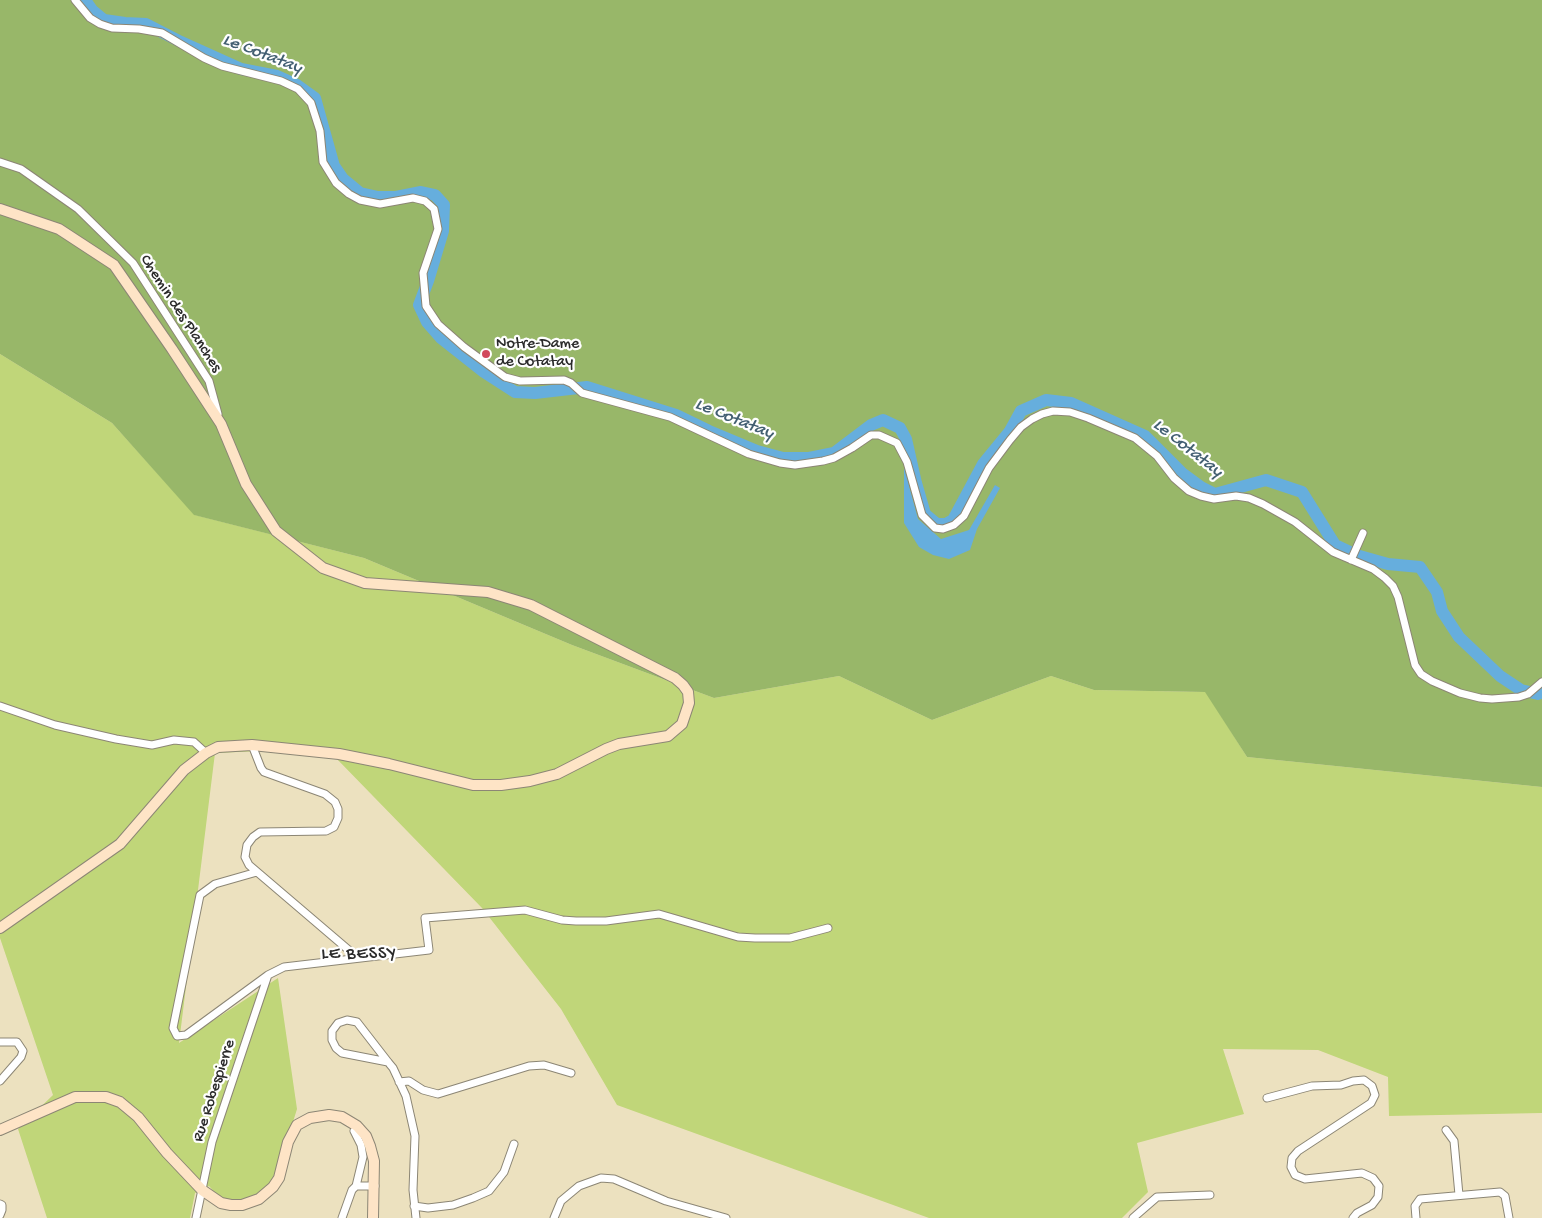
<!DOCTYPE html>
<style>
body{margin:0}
canvas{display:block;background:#ece1bf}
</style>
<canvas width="1542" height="1218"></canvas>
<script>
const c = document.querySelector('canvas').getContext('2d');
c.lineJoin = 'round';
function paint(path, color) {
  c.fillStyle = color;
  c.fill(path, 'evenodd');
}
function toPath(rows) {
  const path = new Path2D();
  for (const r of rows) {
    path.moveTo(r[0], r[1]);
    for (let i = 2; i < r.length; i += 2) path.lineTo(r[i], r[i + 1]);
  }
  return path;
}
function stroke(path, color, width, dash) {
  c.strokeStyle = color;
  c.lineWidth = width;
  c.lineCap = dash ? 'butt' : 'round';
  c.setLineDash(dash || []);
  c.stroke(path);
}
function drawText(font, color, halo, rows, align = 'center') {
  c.font = font + ' "Gochi Hand",sans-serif';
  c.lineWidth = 4.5;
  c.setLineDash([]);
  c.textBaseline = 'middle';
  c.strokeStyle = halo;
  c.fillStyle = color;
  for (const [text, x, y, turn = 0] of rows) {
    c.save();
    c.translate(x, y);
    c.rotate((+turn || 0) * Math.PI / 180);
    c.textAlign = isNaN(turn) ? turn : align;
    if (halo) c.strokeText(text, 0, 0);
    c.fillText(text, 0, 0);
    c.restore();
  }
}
paint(toPath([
 [0,354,112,423,195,515,364,558,572,645,714,698,839,676,932,720,1051,676,1094,690,1206,692,1247,757,1542,787,1542,1113,1389,1116,1388,1077,1318,1050,1223,1049,1244,1114,1137,1143,1148,1192,1122,1218,929,1218,617,1105,561,1009,482,908,336,758,260,751,215,753,179,1043,278,978,297,1109,274,1183,261,1193,244,1201,220,1198,209,1186,195,1193,190,1218,47,1218,18,1129,53,1095,0,938]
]), '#c0d679');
paint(toPath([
 [0,0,1542,0,1542,787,1247,757,1205,692,1094,690,1051,676,932,720,839,676,714,698,572,645,364,558,194,515,112,423,0,354]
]), '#98b769');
paint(toPath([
 [904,467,918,519,941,539,969,530,995,485,1000,488,977,529,970,550,949,559,933,555,919,547,904,523]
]), '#66aedd');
stroke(toPath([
 [85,0,92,10,104,20,125,23,146,24,181,42,241,69,277,76,297,85,315,98,334,166,343,179,360,193,378,197,396,197,421,192,435,195,444,205,443,231,428,281,419,305,427,322,441,338,484,372,515,392,535,393,587,387,676,415,709,431,757,451,783,458,809,458,834,453,871,425,883,420,900,428,906,439,916,483,925,514,937,524,946,524,953,520,983,464,1010,431,1021,411,1046,400,1071,403,1145,436,1182,473,1201,487,1215,494,1266,480,1302,492,1335,545,1356,555,1388,564,1420,567,1437,592,1442,611,1459,637,1500,676,1521,690,1538,694,1542,692]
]), '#66aedd', 12);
const street = toPath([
 [75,0,90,18,100,24,112,28,139,29,162,33,204,58,222,66,281,81,298,89,311,103,320,131,323,162,336,183,349,194,360,200,380,204,413,198,425,201,434,209,438,229,423,273,426,306,438,324,464,347,505,377,520,381,564,380,571,383,582,393,670,417,749,454,780,463,795,465,823,461,834,458,852,448,871,435,879,435,897,443,907,462,922,515,935,528,943,529,954,525,964,516,989,468,1010,440,1021,427,1032,419,1042,414,1053,411,1070,412,1088,418,1135,438,1157,456,1174,478,1189,491,1201,496,1214,499,1236,496,1249,498,1263,504,1295,522,1333,552,1373,569,1385,578,1393,586,1398,597,1415,665,1421,674,1432,681,1460,693,1480,698,1492,699,1519,697,1528,694,1542,682],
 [0,162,21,169,78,209,133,263,209,381,218,414],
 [1351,560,1363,533],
 [0,706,55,725,116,739,152,745,174,740,194,742,206,753],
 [252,745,261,768,264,772,325,794,335,802,338,809,338,818,334,827,326,831,260,832,253,837,247,845,245,857,249,865,358,958],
 [257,872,215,884,200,895,173,1028,177,1036,186,1035,268,975,284,967,429,950,425,918,525,910,562,920,576,921,606,921,659,914,738,937,755,938,790,938,828,928],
 [0,1042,17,1042,23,1051,21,1057,0,1081],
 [388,1062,342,1053,336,1048,332,1040,332,1031,338,1023,347,1020,357,1022,388,1062,393,1068,406,1096,415,1136,413,1190,416,1218],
 [399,1082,409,1081,423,1090,438,1094,529,1066,544,1065,571,1073],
 [1267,1098,1312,1086,1341,1085,1353,1081,1364,1080,1372,1086,1375,1095,1371,1103,1298,1151,1292,1158,1291,1167,1295,1175,1305,1179,1362,1173,1373,1178,1379,1186,1378,1197,1372,1205,1357,1213,1353,1218],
 [1446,1130,1454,1141,1459,1195],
 [354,1131,361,1145,363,1157,356,1186],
 [0,1204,2,1205,2,1210,0,1215],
 [414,1206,428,1208,453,1205,473,1198,489,1191,504,1172,514,1144],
 [196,1218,212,1142,268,975],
 [342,1218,352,1190,356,1186,375,1186],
 [554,1218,561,1201,579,1186,601,1178,614,1179,666,1201,726,1218],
 [1133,1218,1157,1197,1210,1195],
 [1416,1218,1415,1206,1420,1199,1500,1192,1505,1196,1509,1218]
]);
const secondary = toPath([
 [0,209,59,229,114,265,172,349,221,424,246,484,276,531,323,568,365,583,488,592,531,605,675,678,683,685,688,692,689,703,682,724,668,736,619,744,606,749,557,774,530,781,501,785,473,785,389,764,339,754,252,745,218,747,206,753,184,770,120,844,0,928],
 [0,1130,75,1097,106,1097,120,1102,138,1117,167,1153,202,1190,221,1203,231,1205,242,1205,259,1199,273,1187,279,1178,288,1142,297,1125,310,1118,329,1115,342,1117,357,1126,366,1136,370,1146,374,1161,373,1218]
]);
stroke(street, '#8c8675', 9);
stroke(secondary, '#8c8675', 12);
stroke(street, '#fff', 7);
stroke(secondary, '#fee4c6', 10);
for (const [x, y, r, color] of [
 [486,354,5,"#d1495b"]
]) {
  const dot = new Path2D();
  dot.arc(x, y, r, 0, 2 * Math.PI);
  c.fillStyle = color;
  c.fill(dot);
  stroke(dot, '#fff', 2);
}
drawText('16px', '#2b2b2b', '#fff', [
 ["Chemin des Planches",180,314,57],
 ["Rue Robespierre",215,1091,-72]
]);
drawText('16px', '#2b2b2b', '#fff', [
 ["Notre-Dame",496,345],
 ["de Cotatay",496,363]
], 'left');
drawText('italic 18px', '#435f72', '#fff', [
 ["Le Cotatay",262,55,21],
 ["Le Cotatay",734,420,22],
 ["Le Cotatay",1187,449,38]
]);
c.letterSpacing = '1px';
drawText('18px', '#2b2b2b', '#fff', [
 ["LE BESSY",359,955]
]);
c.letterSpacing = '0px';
</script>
